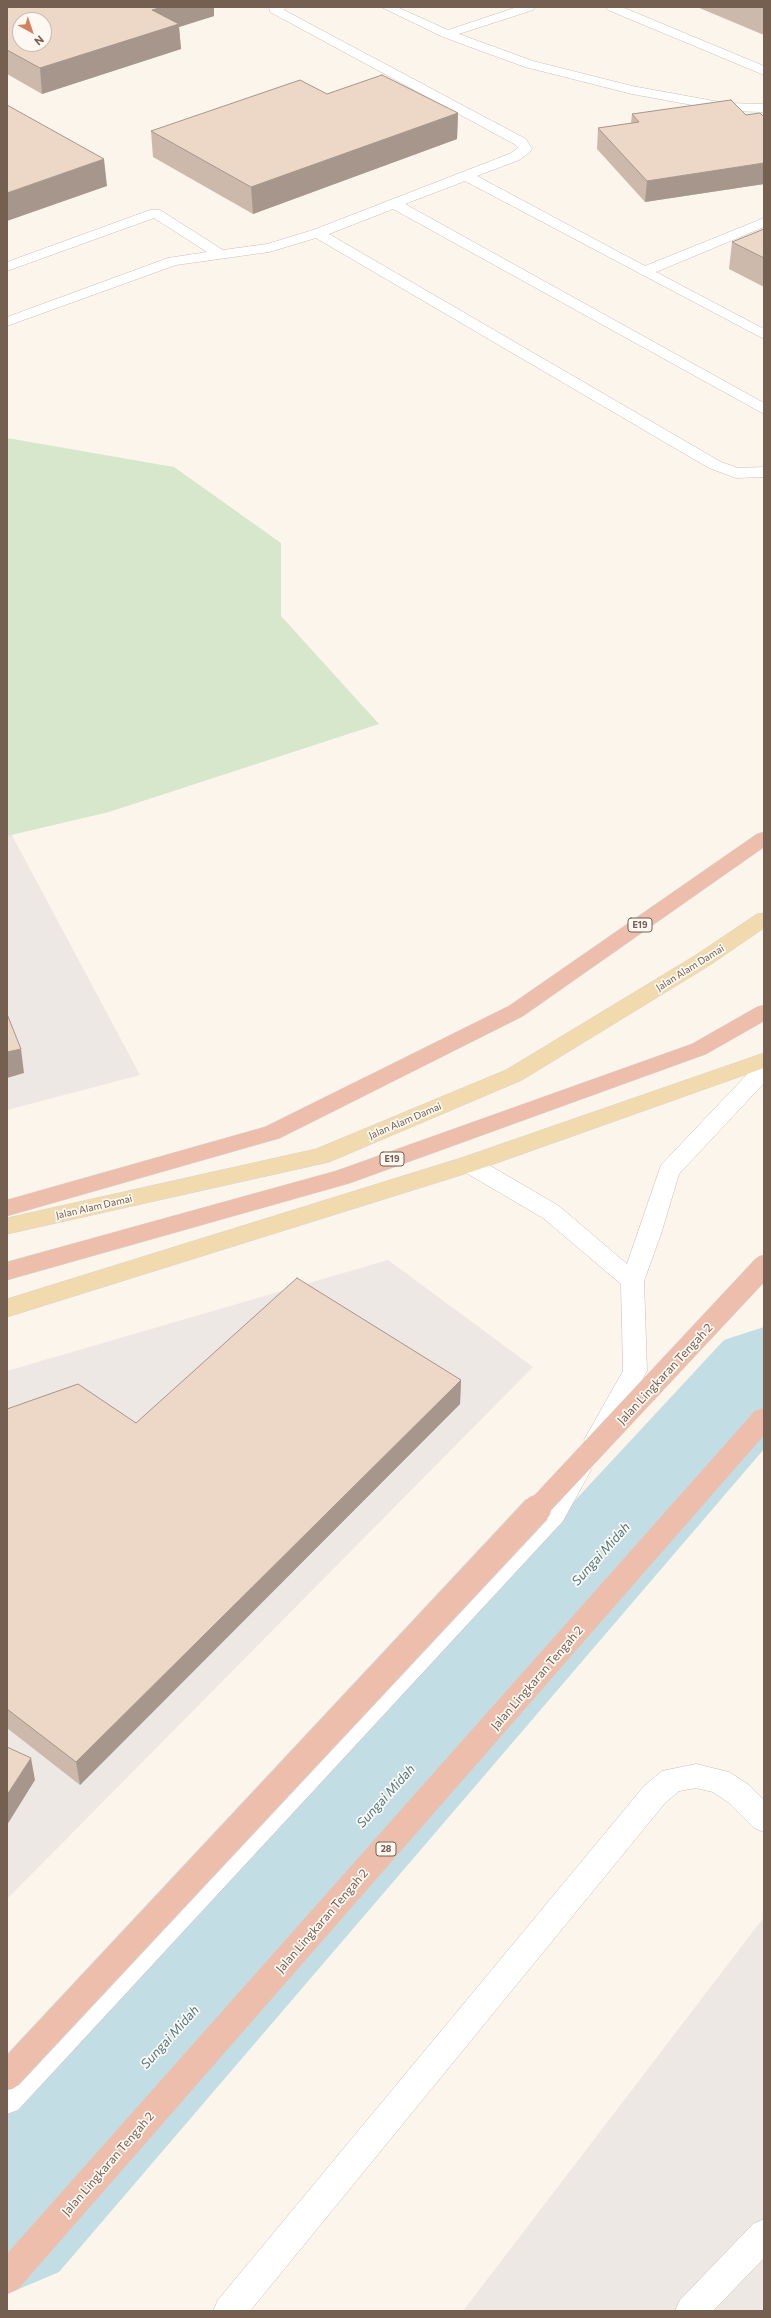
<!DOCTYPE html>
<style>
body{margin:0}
#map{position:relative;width:771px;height:2318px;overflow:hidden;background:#fbf5ec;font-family:Commissioner,sans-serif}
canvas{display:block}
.frame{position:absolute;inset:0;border:8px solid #745f51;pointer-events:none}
.north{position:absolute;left:12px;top:12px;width:40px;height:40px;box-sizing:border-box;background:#fdf9f2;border:1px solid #c6bbb2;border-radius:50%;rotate:140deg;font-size:11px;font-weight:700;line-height:16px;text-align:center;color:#745f51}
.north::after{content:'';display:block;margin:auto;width:14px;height:18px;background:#d57f60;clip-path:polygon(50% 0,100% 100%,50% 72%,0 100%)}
</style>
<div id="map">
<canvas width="771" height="2318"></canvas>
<div class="frame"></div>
<div class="north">N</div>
</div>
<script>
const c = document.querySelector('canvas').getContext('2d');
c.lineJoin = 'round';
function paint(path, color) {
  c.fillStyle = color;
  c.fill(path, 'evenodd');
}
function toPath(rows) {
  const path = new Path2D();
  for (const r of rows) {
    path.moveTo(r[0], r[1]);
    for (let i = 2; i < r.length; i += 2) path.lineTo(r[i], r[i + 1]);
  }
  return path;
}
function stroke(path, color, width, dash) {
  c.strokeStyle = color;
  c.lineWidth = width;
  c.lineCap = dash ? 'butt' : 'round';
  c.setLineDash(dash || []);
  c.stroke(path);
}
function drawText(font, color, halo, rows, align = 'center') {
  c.font = font + ' Commissioner,sans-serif';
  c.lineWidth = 3.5;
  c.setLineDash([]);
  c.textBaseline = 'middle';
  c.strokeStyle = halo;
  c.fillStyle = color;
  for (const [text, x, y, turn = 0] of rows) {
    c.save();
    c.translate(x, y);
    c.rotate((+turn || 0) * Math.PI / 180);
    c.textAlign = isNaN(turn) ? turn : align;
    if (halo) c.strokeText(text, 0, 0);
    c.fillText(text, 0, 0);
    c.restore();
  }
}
paint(toPath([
 [7,826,140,1075,7,1110],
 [388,1260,533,1367,7,1899,7,1371],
 [764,1917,764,2311,463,2311]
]), '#ede8e4');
paint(toPath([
 [7,438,174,467,281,543,281,616,379,724,109,812,7,836]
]), '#d6e7cb');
paint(toPath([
 [764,1327,764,1449,59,2272,7,2294,7,2112,724,1340,764,1327]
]), '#c2dde3');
const minor = toPath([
 [269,7,286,7,284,10,526,139,532,149,530,152,519,160,477,176,645,266,764,218,764,227,656,272,764,329,764,339,465,181,405,204,764,403,764,414,393,209,329,234,721,462,738,468,764,467,764,477,736,478,709,468,316,238,269,252,176,265,7,326,7,317,168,258,207,252,154,218,7,271,7,262,150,210,160,210,223,250,267,244,313,230,509,154,518,148,516,145,270,12,269,7],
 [381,7,397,7,448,30,517,7,535,7,533,10,459,34,533,61,632,86,725,103,764,104,764,112,725,111,632,94,525,67,443,37,381,7],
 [606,7,622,7,764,66,764,75,608,10,606,7],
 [764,1063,764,1083,679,1174,661,1234,644,1281,647,1371,605,1447,596,1450,587,1447,584,1440,623,1371,621,1284,543,1218,461,1170,458,1164,461,1158,469,1156,477,1158,559,1206,627,1264,661,1165,756,1065,764,1063],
 [579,1460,588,1463,591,1470,563,1521,18,2110,7,2114,7,2077,545,1507,570,1463,579,1460],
 [696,1764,729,1772,749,1785,764,1800,764,1832,754,1828,729,1803,713,1792,696,1788,679,1791,665,1803,250,2311,213,2311,218,2300,645,1785,662,1771,696,1764],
 [764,2219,764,2258,713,2311,675,2311,680,2300,753,2224,764,2219]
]);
const major = toPath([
 [764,913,764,928,710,965,522,1080,329,1162,7,1234,7,1218,316,1149,506,1070,696,955,757,914,764,913],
 [764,1053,764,1068,477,1170,7,1317,7,1299,461,1158,764,1053]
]);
const highway = toPath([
 [764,832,764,847,523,1016,280,1138,7,1216,7,1200,265,1127,509,1006,757,834,764,832],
 [764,1005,764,1021,706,1054,350,1183,7,1280,7,1262,336,1171,692,1044,757,1007,764,1005],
 [764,1408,764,1435,18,2289,7,2294,7,2254,755,1411,764,1408]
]);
stroke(minor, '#ccbeb3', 1);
stroke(major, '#d8d2ce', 1);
stroke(highway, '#d8d2ce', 1);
paint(minor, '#fff');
paint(major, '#f1daad');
paint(highway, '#edbeab');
const highwayBridgeFar1 = toPath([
 [536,1510,764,1266]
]);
const highwayBridge = toPath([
 [7,2076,537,1509]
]);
stroke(highwayBridgeFar1, '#d8d2ce', 23, []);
stroke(highwayBridge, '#d8d2ce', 30, []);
stroke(highwayBridgeFar1, '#edbeab', 22);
stroke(highwayBridge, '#edbeab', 28);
paint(toPath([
 [7,7,214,7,214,16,179,27,181,49,42,94,7,74],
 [697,7,764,7,764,35],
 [458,113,457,139,253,214,153,157,151,131],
 [632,114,746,115,764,117,764,184,645,202,597,149,598,128,631,123],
 [764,229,764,287,729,269,732,242],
 [461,1380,460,1404,80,1785,7,1728,7,1409,136,1423]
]), '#ccb9ab');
paint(toPath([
 [162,7,214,7,214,16,179,27,181,49,42,94,40,68,152,10],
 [458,113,457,139,253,214,251,187],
 [104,159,107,186,7,221,7,193],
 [764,163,764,184,645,202,647,181],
 [21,1049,24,1073,7,1078,7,1052],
 [461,1380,460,1404,80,1785,76,1762],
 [31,1758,35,1780,7,1825,7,1795]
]), '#a6968b');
const building = toPath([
 [7,7,162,7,152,10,179,24,40,68,7,50,7,7],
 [20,20,44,20,44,44,20,44,20,20],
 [382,75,458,113,251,187,151,131,300,80,327,94,382,75],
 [731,100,746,115,760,113,764,117,764,163,647,181,598,128,639,122,632,114,731,100],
 [7,105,104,159,7,193,7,105],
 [764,229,764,258,732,242,764,229],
 [7,1014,21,1049,7,1052,7,1014],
 [297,1278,461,1380,76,1762,7,1709,7,1409,78,1384,136,1423,297,1278],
 [7,1747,31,1758,7,1795,7,1747]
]);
paint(building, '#edd7c7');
stroke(building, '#a6968b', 1);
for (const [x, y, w] of [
 [640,925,24],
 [392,1159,24],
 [386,1849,20]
]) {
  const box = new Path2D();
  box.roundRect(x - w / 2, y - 7, w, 14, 3);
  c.fillStyle = '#fdf9f2';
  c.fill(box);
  stroke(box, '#745f51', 1);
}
drawText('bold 9px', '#745f51', null, [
 ["E19",640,925],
 ["E19",392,1159],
 ["28",386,1849]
]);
drawText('10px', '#745f51', '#fdf9f2', [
 ["Jalan Alam Damai",690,968,-32],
 ["Jalan Alam Damai",405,1121,-23],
 ["Jalan Alam Damai",94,1207,-13]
]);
drawText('12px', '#745f51', '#fdf9f2', [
 ["Jalan Lingkaran Tengah 2",665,1374,-47],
 ["Jalan Lingkaran Tengah 2",537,1678,-49],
 ["Jalan Lingkaran Tengah 2",322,1921,-49],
 ["Jalan Lingkaran Tengah 2",108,2164,-49]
]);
drawText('italic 13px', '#4d7984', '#fdf9f2', [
 ["Sungai Midah",601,1554,-48],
 ["Sungai Midah",386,1796,-48],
 ["Sungai Midah",170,2037,-48]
]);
</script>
